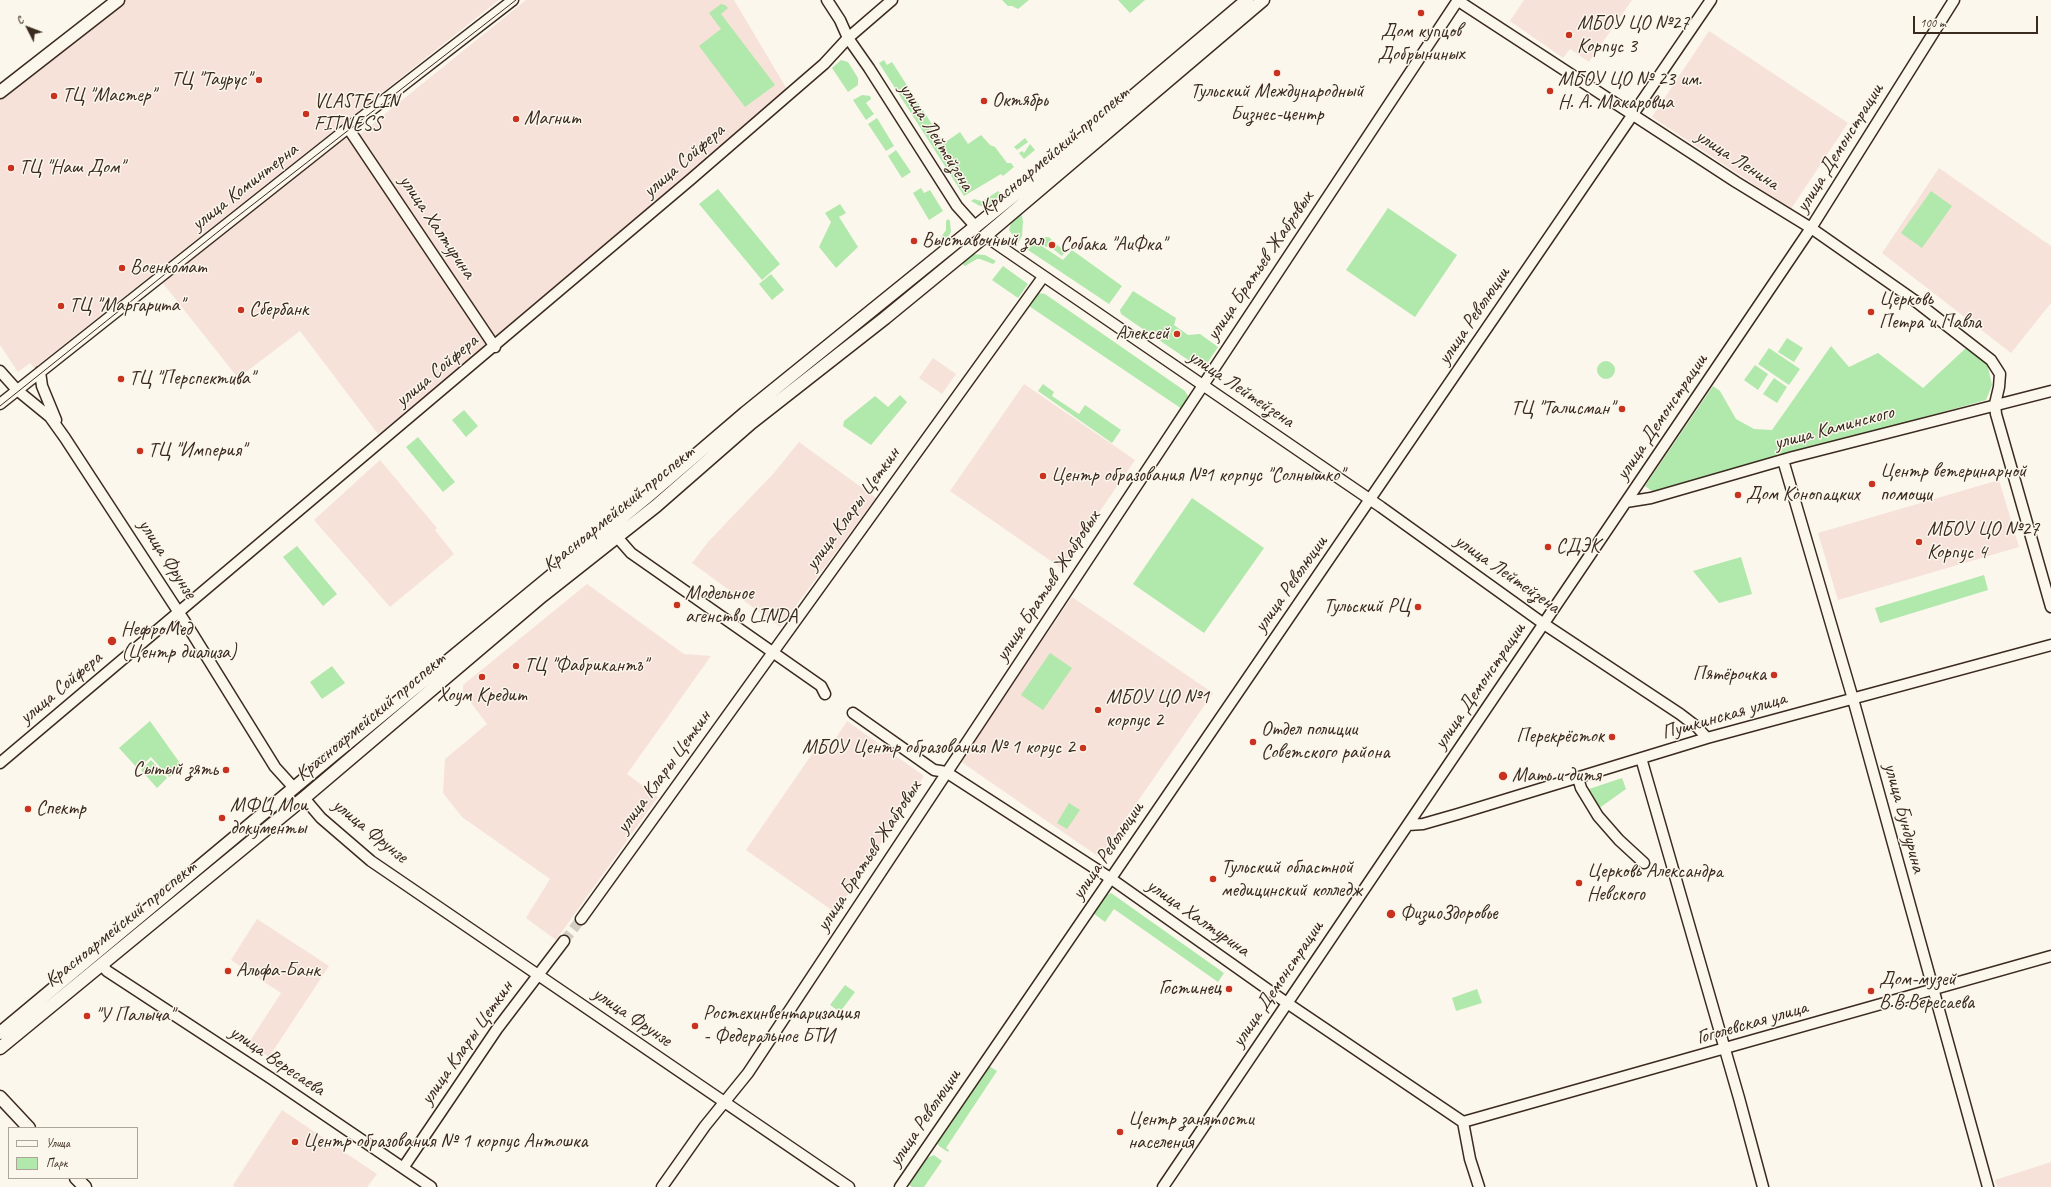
<!DOCTYPE html>
<meta charset="utf-8">
<style>
body{margin:0}
#map{position:relative;width:2051px;height:1187px;overflow:hidden;background:#fbf7ec;font-family:Caveat,sans-serif}
canvas{display:block}
.legend{position:absolute;left:8px;top:1127px;width:130px;height:52px;box-sizing:border-box;background:#fbf7ec;border:1px solid #aea59a;margin:0;padding:5px 7px;list-style:none;font-size:12px;color:#3b2a1e}
.legend li{display:flex;align-items:center;gap:8px;height:20px}
.legend b{width:20px;border:1px solid #aea59a}
.north{position:absolute;left:8px;top:8px;width:40px;height:40px;-webkit-text-stroke:3px #fbf7ec;paint-order:stroke;rotate:312deg;font-size:11px;font-weight:700;line-height:16px;text-align:center;color:#3b2a1e}
.north::after{content:'';display:block;margin:auto;width:14px;height:18px;background:#3b2a1e;clip-path:polygon(50% 0,100% 100%,50% 72%,0 100%)}
.scale{position:absolute;left:1913px;top:16px;width:125px;height:18px;box-sizing:border-box;border:2px solid #3b2a1e;border-top:0;padding-left:5px;font-size:12px;line-height:14px;white-space:nowrap;color:#3b2a1e;-webkit-text-stroke:3px #fbf7ec;paint-order:stroke}
</style>
<div id="map">
<canvas width="2051" height="1187"></canvas>
<ul class="legend">
<li><b style="height:5px;background:#fbf7ec"></b>Улица</li>
<li><b style="height:11px;background:#b1e8ac"></b>Парк</li>
</ul>
<div class="north">С</div>
<div class="scale">100 m</div>
</div>
<script>
const c = document.querySelector('canvas').getContext('2d');
c.lineJoin = 'round';
function paint(path, color) {
  c.fillStyle = color;
  c.fill(path, 'evenodd');
}
function toPath(rows) {
  const path = new Path2D();
  for (const r of rows) {
    if (r.length === 3) {
      path.moveTo(r[0] + r[2], r[1]);
      path.arc(r[0], r[1], r[2], 0, 2 * Math.PI);
      continue;
    }
    path.moveTo(r[0], r[1]);
    for (let i = 2; i < r.length; i += 2) path.lineTo(r[i], r[i + 1]);
  }
  return path;
}
function stroke(path, color, width, dash) {
  c.strokeStyle = color;
  c.lineWidth = width;
  c.lineCap = dash ? 'butt' : 'round';
  c.setLineDash(dash || []);
  c.stroke(path);
}
function drawText(font, color, halo, rows, align = 'center') {
  c.font = font + ' Caveat,sans-serif';
  c.lineWidth = 3;
  c.setLineDash([]);
  c.textBaseline = 'middle';
  c.strokeStyle = halo;
  c.fillStyle = color;
  for (const [text, x, y, turn = 0] of rows) {
    c.save();
    c.translate(x, y);
    c.rotate((+turn || 0) * Math.PI / 180);
    c.textAlign = isNaN(turn) ? turn : align;
    if (halo) c.strokeText(text, 0, 0);
    c.fillText(text, 0, 0);
    c.restore();
  }
}
paint(toPath([
 [124,0,499,0,34,368,30,363,18,372,0,345,0,99],
 [526,0,734,0,788,91,494,340,359,135],
 [1524,0,1632,0,1589,62,1570,49,1563,58,1510,21],
 [1709,31,1848,123,1791,209,1652,117],
 [348,134,490,345,378,434,300,331,238,378,162,282],
 [1939,168,2051,246,2051,303,2011,353,1882,253],
 [933,358,956,374,942,394,919,378],
 [1024,384,1135,460,1061,568,950,491],
 [799,442,876,498,780,627,692,563,708,542,773,474],
 [380,460,437,528,435,530,454,554,390,607,314,520],
 [1999,480,2019,547,1838,600,1818,533],
 [587,584,684,654,711,656,627,774,658,797,556,940,526,918,550,879,462,817,443,793,445,759,487,724,463,692,463,685],
 [1072,597,1213,693,1099,857,960,761],
 [847,721,924,776,836,913,746,850,823,738,832,744],
 [257,919,329,966,269,1057,248,1044,281,993,231,960],
 [282,1110,377,1174,367,1187,234,1187,233,1185],
 [2051,1162,2051,1187,1997,1187,1995,1180]
]), '#f6e2d8');
paint(toPath([
 [1002,0,1029,0,1018,9,1012,6,1008,6],
 [1118,0,1145,0,1130,13],
 [721,4,725,5,728,8,721,14,775,85,745,107,699,46,721,29,709,13],
 [841,60,848,62,858,78,858,85,848,92,832,68],
 [884,60,887,65,892,62,944,143,960,132,968,144,981,135,990,145,995,147,1007,163,1011,163,1014,167,1003,176,1001,174,964,196,879,63],
 [862,95,870,96,871,99,866,103,874,114,866,120,853,100],
 [877,118,894,146,886,151,868,124],
 [1025,138,1028,142,1017,150,1014,147],
 [1030,144,1035,150,1024,159,1019,153,1022,151,1024,153],
 [896,150,911,172,902,178,888,156],
 [921,188,924,193,930,190,943,211,929,220,913,193],
 [718,189,780,264,762,280,699,204],
 [998,191,1002,195,988,205,980,206,971,201,974,199,981,201,986,199],
 [1931,191,1952,206,1922,248,1901,233],
 [840,204,846,213,839,217,858,247,836,268,819,247,831,222,825,213],
 [1388,208,1457,255,1415,317,1346,270],
 [1021,213,1023,221,1022,236,1018,243,1009,230,1011,223],
 [948,219,950,221,951,232,944,243,941,241,941,237,946,230,946,221],
 [1047,242,5],
 [1034,241,1063,260,1072,250,1122,286,1109,304,1025,248],
 [1056,244,1065,251,1062,256,1053,249],
 [971,254,985,255,996,261,993,264,980,259,977,259,965,266,960,262],
 [1003,266,1028,284,1018,298,992,280],
 [771,274,784,290,772,300,759,284],
 [1133,291,1176,318,1174,325,1188,335,1200,334,1218,347,1206,365,1197,366,1121,314,1120,310],
 [1038,293,1045,294,1185,391,1188,396,1182,409,1026,304],
 [1787,338,1803,348,1794,362,1778,352],
 [1831,346,1849,367,1878,353,1923,388,1967,347,1987,363,1992,385,1986,400,1653,492,1645,486,1713,386,1720,391,1736,419,1754,429,1772,430],
 [1769,348,1800,369,1789,385,1758,364],
 [1606,370,9],
 [1755,365,1768,374,1758,390,1744,380],
 [1774,378,1787,387,1777,403,1763,394],
 [1043,384,1054,392,1052,396,1079,414,1085,405,1121,430,1112,443,1038,391],
 [900,395,907,402,871,445,843,426,844,421,875,396,888,407],
 [464,410,478,426,466,437,452,420],
 [418,437,455,482,443,492,406,447],
 [1192,498,1264,548,1204,633,1133,584],
 [297,546,337,594,323,606,283,557],
 [1741,557,1752,594,1719,603,1693,571],
 [1984,575,1988,590,1880,623,1875,608],
 [1050,653,1072,668,1043,710,1021,695],
 [332,666,345,683,322,699,310,682],
 [150,721,182,766,169,777,151,757,138,769,119,748],
 [151,760,167,778,157,788,141,770],
 [1622,778,1626,789,1598,809,1586,790],
 [1069,803,1080,810,1067,829,1057,823],
 [1111,893,1224,973,1218,982,1114,909,1105,922,1093,913,1105,896],
 [845,985,855,992,840,1012,830,1005],
 [1477,989,1482,1003,1456,1011,1452,998],
 [989,1066,997,1071,946,1148,949,1150,948,1152,939,1146,937,1142],
 [934,1155,942,1161,924,1187,912,1187,909,1185,927,1158]
]), '#b1e8ac');
stroke(toPath([
 [564,941,581,919]
]), '#d5cec3', 10, [10, 5]);
const minor = toPath([
 [827,0,840,20,848,38,869,68,957,206,975,226],
 [1457,0,1736,182,1811,228,1914,300,1991,360,2000,374,1999,387,1995,404,1996,414,2051,607],
 [348,128,495,347],
 [985,236,1381,507,1544,624,1680,714,1697,727,1707,738],
 [0,371,17,390,50,417,65,438,187,625,275,767,294,788],
 [40,372,42,386,56,420],
 [0,404,348,128,513,0],
 [1783,460,1853,699,1988,1187],
 [1626,502,1651,498,1793,457,2051,391],
 [617,537,631,553,821,686,825,694],
 [853,713,934,770,946,772,1110,878,1287,1003,1463,1122,1470,1159,1479,1187],
 [1641,758,1739,1098,1763,1187],
 [0,763,690,180,787,96,824,64,848,38,892,0],
 [1578,778,1581,788,1598,816,1619,840,1644,863],
 [304,798,321,818,371,861,849,1187],
 [1408,825,1423,824,1458,814,1707,738,2051,645],
 [581,919,1043,277],
 [102,965,107,971,272,1079,431,1187],
 [1463,1122,2051,956],
 [403,1168,497,1029,564,941],
 [662,1187,705,1126,748,1073,1458,0],
 [900,1187,1711,0],
 [1163,1187,1811,228,1954,0]
]);
const major = toPath([
 [0,92,118,0],
 [0,1033,331,757,648,496,745,413,1054,163,1247,0],
 [0,1048,304,798,542,596,656,506,751,423,885,318,985,236,1263,0],
 [0,1097,29,1128],
 [76,1178,85,1187]
]);
stroke(minor, '#3b2a1e', 13);
stroke(major, '#3b2a1e', 15);
stroke(minor, '#fbf7ec', 10);
stroke(major, '#fbf7ec', 12);
stroke(toPath([
 [0,406,229,223,516,0]
]), '#3b2a1e', 1);
for (const [x, y, r, color] of [
 [1421,13,4,"#c8321e"],
 [1569,35,4,"#c8321e"],
 [1277,73,4,"#c8321e"],
 [259,80,4,"#c8321e"],
 [1550,91,4,"#c8321e"],
 [54,96,4,"#c8321e"],
 [984,101,4,"#c8321e"],
 [306,114,4,"#c8321e"],
 [516,119,4,"#c8321e"],
 [11,168,4,"#c8321e"],
 [914,241,4,"#c8321e"],
 [1052,245,4,"#c8321e"],
 [122,268,4,"#c8321e"],
 [61,306,4,"#c8321e"],
 [241,310,4,"#c8321e"],
 [1871,312,4,"#c8321e"],
 [1177,334,4,"#c8321e"],
 [121,379,4,"#c8321e"],
 [1622,409,4,"#c8321e"],
 [140,451,4,"#c8321e"],
 [1043,476,4,"#c8321e"],
 [1872,484,4,"#c8321e"],
 [1738,495,4,"#c8321e"],
 [1919,542,4,"#c8321e"],
 [1548,547,4,"#c8321e"],
 [677,605,4,"#c8321e"],
 [1418,607,4,"#c8321e"],
 [112,641,5,"#c8321e"],
 [516,666,4,"#c8321e"],
 [1774,675,4,"#c8321e"],
 [482,677,4,"#c8321e"],
 [1098,710,4,"#c8321e"],
 [1612,737,4,"#c8321e"],
 [1253,742,4,"#c8321e"],
 [1083,748,4,"#c8321e"],
 [226,770,4,"#c8321e"],
 [1503,776,5,"#c8321e"],
 [28,809,4,"#c8321e"],
 [222,818,4,"#c8321e"],
 [1213,879,4,"#c8321e"],
 [1579,883,4,"#c8321e"],
 [1391,914,5,"#c8321e"],
 [228,971,4,"#c8321e"],
 [1229,989,4,"#c8321e"],
 [1871,991,4,"#c8321e"],
 [87,1016,4,"#c8321e"],
 [695,1026,4,"#c8321e"],
 [1120,1132,4,"#c8321e"],
 [295,1142,4,"#c8321e"]
]) {
  const dot = new Path2D();
  dot.arc(x, y, r, 0, 2 * Math.PI);
  c.fillStyle = color;
  c.fill(dot);
  stroke(dot, '#fbf7ec', 1.5);
}
drawText('20px', '#3b2a1e', '#fbf7ec', [
 ["МБОУ ЦО №27",1577,24],
 ["Корпус 3",1577,47],
 ["Дом купцов",1421,32,"center"],
 ["Добрыниных",1421,55,"center"],
 ["ТЦ \"Таурус\"",251,80,"right"],
 ["МБОУ ЦО № 23 им.",1558,80],
 ["Н. А. Макаровца",1558,103],
 ["Тульский Международный",1277,92,"center"],
 ["Бизнес-центр",1277,115,"center"],
 ["ТЦ \"Мастер\"",62,96],
 ["Октябрь",992,101],
 ["VLASTELIN",314,102],
 ["FITNESS",314,125],
 ["Магнит",524,119],
 ["ТЦ \"Наш Дом\"",19,168],
 ["Выставочный зал",922,241],
 ["Собака \"АиФка\"",1060,245],
 ["Военкомат",130,268],
 ["Церковь",1879,300],
 ["Петра и Павла",1879,323],
 ["ТЦ \"Маргарита\"",69,306],
 ["Сбербанк",249,310],
 ["Алексей",1169,334,"right"],
 ["ТЦ \"Перспектива\"",129,379],
 ["ТЦ \"Талисман\"",1614,409,"right"],
 ["ТЦ \"Империя\"",148,451],
 ["Центр ветеринарной",1880,472],
 ["помощи",1880,495],
 ["Центр образования №1 корпус \"Солнышко\"",1051,476],
 ["Дом Конопацких",1746,495],
 ["МБОУ ЦО №27",1927,530],
 ["Корпус 4",1927,553],
 ["СДЭК",1556,547],
 ["Модельное",685,594],
 ["агенство LINDA",685,617],
 ["Тульский РЦ",1410,607,"right"],
 ["НефроМед",121,630],
 ["(Центр диализа)",121,653],
 ["ТЦ \"Фабрикантъ\"",524,666],
 ["Пятёрочка",1766,675,"right"],
 ["Хоум Кредит",482,696,"center"],
 ["МБОУ ЦО №1",1106,698],
 ["корпус 2",1106,721],
 ["Отдел полиции",1261,730],
 ["Советского района",1261,753],
 ["Перекрёсток",1604,737,"right"],
 ["МБОУ Центр образования № 1 корус 2",1075,748,"right"],
 ["Сытый зять",218,770,"right"],
 ["Мать и дитя",1512,776],
 ["МФЦ Мои",230,806],
 ["документы",230,829],
 ["Спектр",36,809],
 ["Тульский областной",1221,868],
 ["медицинский колледж",1221,891],
 ["Церковь Александра",1587,872],
 ["Невского",1587,895],
 ["ФизиоЗдоровье",1400,914],
 ["Альфа-Банк",236,971],
 ["Дом-музей",1879,980],
 ["В.В.Вересаева",1879,1003],
 ["Гостинец",1221,989,"right"],
 ["Ростехинвентаризация",703,1014],
 ["- Федеральное БТИ",703,1037],
 ["\"У Палыча\"",95,1016],
 ["Центр занятости",1128,1120],
 ["населения",1128,1143],
 ["Центр образования № 1 корпус Антошка",303,1142]
], 'left');
drawText('20px', '#3b2a1e', '#fbf7ec', [
 ["улица Лейтейзена",936,137,58],
 ["улица Демонстрации",1840,148,-58],
 ["Красноармейский проспект",1055,151,-40],
 ["улица Ленина",1737,160,33],
 ["улица Сойфера",684,161,-41],
 ["улица Коминтерна",245,187,-38],
 ["улица Халтурина",437,227,56],
 ["улица Братьев Жабровых",1260,266,-56],
 ["улица Революции",1474,316,-56],
 ["улица Сойфера",437,371,-40],
 ["улица Лейтейзена",1241,389,34],
 ["улица Демонстрации",1662,417,-56],
 ["улица Каминского",1834,428,-15],
 ["Красноармейский проспект",619,509,-39],
 ["улица Клары Цеткин",853,509,-54],
 ["улица Фрунзе",167,559,57],
 ["улица Лейтейзена",1507,574,35],
 ["улица Революции",1291,584,-55],
 ["улица Братьев Жабровых",1048,586,-57],
 ["улица Демонстрации",1480,686,-56],
 ["улица Сойфера",61,688,-40],
 ["Пушкинская улица",1724,716,-16],
 ["Красноармейский проспект",371,717,-40],
 ["улица Клары Цеткин",664,772,-54],
 ["улица Бундурина",1904,818,75],
 ["улица Фрунзе",370,831,39],
 ["улица Революции",1108,851,-56],
 ["улица Братьев Жабровых",869,856,-57],
 ["улица Халтурина",1198,918,35],
 ["Красноармейский проспект",121,924,-39],
 ["улица Демонстрации",1278,984,-56],
 ["улица Фрунзе",632,1017,34],
 ["Гоголевская улица",1752,1023,-16],
 ["улица Клары Цеткин",467,1043,-55],
 ["улица Вересаева",277,1061,34],
 ["улица Революции",925,1118,-56]
]);
</script>
